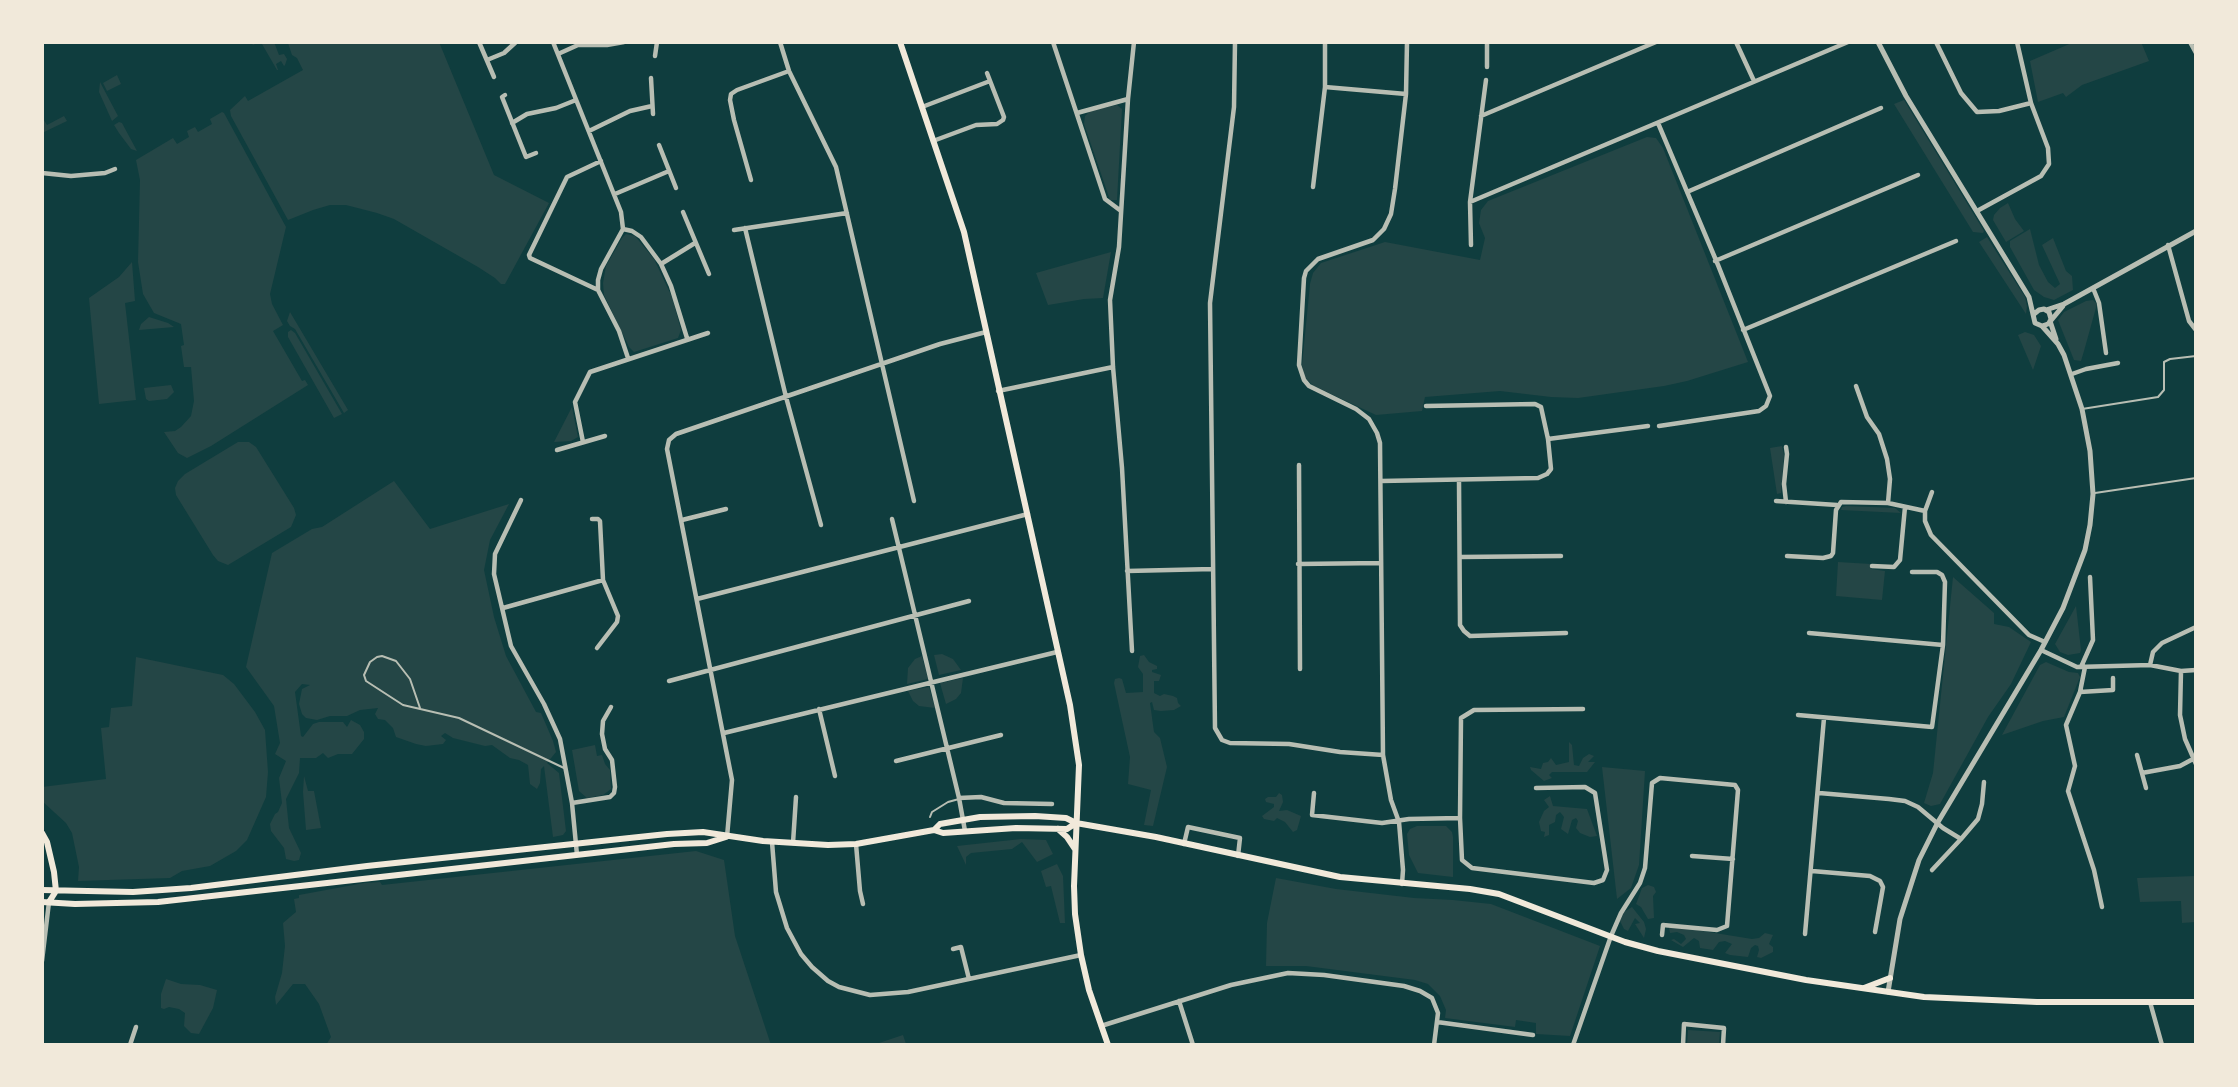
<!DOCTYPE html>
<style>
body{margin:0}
#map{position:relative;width:2238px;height:1087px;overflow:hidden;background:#0f3d3e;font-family:Signika,sans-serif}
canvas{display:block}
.frame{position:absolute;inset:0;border:44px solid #f1e9da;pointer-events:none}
</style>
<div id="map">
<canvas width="2238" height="1087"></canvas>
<div class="frame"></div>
</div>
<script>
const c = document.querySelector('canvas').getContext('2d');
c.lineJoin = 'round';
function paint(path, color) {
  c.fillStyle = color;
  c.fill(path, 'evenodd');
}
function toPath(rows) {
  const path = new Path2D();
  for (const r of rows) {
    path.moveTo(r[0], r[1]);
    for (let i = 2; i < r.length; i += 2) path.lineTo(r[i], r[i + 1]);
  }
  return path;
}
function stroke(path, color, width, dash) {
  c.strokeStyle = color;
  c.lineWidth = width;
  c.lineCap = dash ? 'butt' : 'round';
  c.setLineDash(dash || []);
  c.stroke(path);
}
paint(toPath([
 [251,42,274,42,279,55,284,54,287,59,285,65,284,66,281,61,276,64,278,70,277,70,262,44,257,43,253,45],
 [289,42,439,42,494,175,549,203,505,284,501,284,495,278,478,267,394,219,377,213,346,205,330,205,313,210,288,220,231,116,230,110,245,96,248,101,303,70,297,58,292,55,288,43],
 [2074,42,2141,42,2149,61,2082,85,2066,97,2063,93,2038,102,2030,61],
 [117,75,121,84,107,91,103,83],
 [100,82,118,116,112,121,99,92],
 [1904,100,1984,231,1983,233,1973,232,1894,104],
 [1117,105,1122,109,1117,200,1110,200,1084,124,1085,116,1090,111],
 [222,112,224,113,286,227,270,294,272,304,283,325,273,331,302,381,305,380,308,385,211,446,187,458,178,453,164,432,175,431,181,427,191,416,194,401,191,367,184,367,181,346,184,345,181,324,154,313,143,294,138,262,140,180,136,160,173,138,177,144,189,137,187,131,195,127,198,132,212,124,210,119],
 [64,116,67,121,42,133,42,117,47,125],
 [119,122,122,123,137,151,131,149,119,133,114,125],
 [1647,137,1656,138,1663,148,1748,362,1687,381,1664,386,1578,398,1551,397,1500,391,1425,397,1422,411,1376,415,1314,386,1305,378,1302,365,1310,284,1313,273,1321,263,1385,242,1480,260,1485,238,1479,223,1481,210,1488,201],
 [2008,203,2015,219,2024,231,2006,242,1993,220,1994,215,2000,208],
 [2030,229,2039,265,2048,282,2055,288,2060,284,2042,245,2053,238,2066,271,2072,276,2073,290,2054,300,2044,297,2034,290,2010,247,2010,241],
 [626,234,635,236,654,259,672,297,681,330,678,338,634,352,629,347,604,295,603,283,606,266,622,238],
 [1987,237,2025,297,2027,306,2026,314,1979,242],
 [1111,252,1103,298,1084,299,1048,305,1036,273],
 [132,262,135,301,125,303,136,400,99,404,89,298,119,277],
 [2093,300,2097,304,2084,351,2081,361,2074,360,2058,320,2064,312,2086,301],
 [290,312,348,410,344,413,295,329,290,326,287,321],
 [149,317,168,323,174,327,139,330,141,324],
 [291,330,295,333,342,414,334,418,288,337,288,332],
 [2025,332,2034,335,2041,346,2033,370,2018,335],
 [171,385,174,392,167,399,149,401,146,399,144,388],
 [572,407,578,437,571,441,554,442],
 [238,442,249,442,256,447,294,508,296,515,291,527,228,565,218,561,213,555,176,495,175,488,178,481,185,474],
 [1782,446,1784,455,1781,493,1777,494,1770,448],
 [394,481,430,529,509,504,490,540,484,570,494,617,506,656,536,712,541,713,553,741,556,752,547,763,559,773,566,831,563,835,553,837,544,766,541,769,540,783,537,789,530,784,528,765,519,760,510,758,492,745,485,746,453,738,445,733,441,736,446,740,443,744,426,746,416,744,396,737,393,728,385,720,378,719,375,714,378,708,360,710,347,716,330,716,317,720,306,718,302,714,299,704,302,689,310,685,302,684,295,692,301,736,303,737,313,724,319,722,343,722,347,727,351,720,360,725,364,732,364,739,352,754,338,754,328,758,323,753,316,758,300,758,299,773,286,799,289,828,301,853,299,860,294,861,286,859,284,848,271,831,270,824,275,814,278,812,282,803,279,778,286,761,275,754,280,743,274,706,246,667,272,553,312,529,322,527],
 [1846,506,1895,508,1901,513,1841,510,1842,507],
 [1838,562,1871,564,1871,569,1885,571,1882,600,1836,596],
 [1953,577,1994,613,1994,624,2009,627,2031,642,2011,684,1988,717,1940,804,1931,806,1924,803,1933,773],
 [2076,606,2081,650,2080,653,2068,655,2060,652,2055,644],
 [942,654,953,659,961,670,939,675,934,655],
 [1144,655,1149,662,1157,666,1157,669,1152,670,1152,672,1161,675,1159,681,1154,681,1154,693,1160,696,1164,694,1173,696,1177,698,1178,703,1181,706,1174,710,1161,711,1154,710,1152,702,1150,703,1154,732,1160,738,1167,767,1153,826,1144,825,1151,790,1128,784,1130,757,1114,683,1115,679,1119,678,1122,679,1126,693,1143,692,1143,674,1138,667,1140,656],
 [922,656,928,679,907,684,908,668,915,659],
 [136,657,223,675,234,684,255,712,265,730,268,772,266,797,247,840,236,851,210,866,182,871,170,878,78,881,79,867,72,833,66,823,42,801,42,787,106,779,101,728,109,727,111,708,132,706],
 [2046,662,2069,672,2078,673,2080,677,2064,717,2043,721,2002,735,2040,665],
 [963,678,961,693,956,699,946,704,940,683],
 [929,687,935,708,919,706,913,701,908,691],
 [1569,742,1572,745,1574,765,1579,766,1583,758,1589,754,1594,756,1588,762,1595,762,1587,772,1552,772,1549,775,1552,778,1544,781,1531,770,1530,767,1541,769,1543,763,1548,762,1551,758,1556,765,1569,762],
 [595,745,597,756,602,755,605,764,610,770,611,789,603,795,587,798,579,791,572,750],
 [1602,767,1645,771,1639,865,1631,888,1617,899],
 [304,776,308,791,314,791,321,828,306,830,303,792],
 [1279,793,1282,795,1283,802,1279,811,1287,810,1301,816,1297,830,1293,832,1285,822,1277,818,1274,821,1264,819,1262,816,1274,807,1274,804,1266,802,1265,799,1268,797,1276,797],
 [1550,796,1553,806,1587,809,1597,836,1590,837,1580,833,1576,828,1578,821,1576,818,1572,820,1568,834,1561,829,1564,817,1560,812,1556,815,1555,822,1549,825,1549,835,1544,837,1545,832,1541,831,1539,822,1544,811,1549,807,1544,800],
 [1446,826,1452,832,1453,837,1453,877,1418,873,1409,855,1407,834,1410,829,1417,826],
 [1021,839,1046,840,1053,854,1037,862,1022,842,1012,849,971,853,966,857,966,865,957,846],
 [696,851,724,860,735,936,771,1045,326,1045,331,1037,319,1004,305,984,293,984,276,1005,275,997,282,973,285,946,283,923,296,912,294,899,299,898,299,895,364,883,380,882,382,885],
 [1057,864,1063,876,1065,923,1060,923,1051,886,1046,887,1041,871],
 [2196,876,2196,922,2182,923,2181,901,2140,902,2137,878],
 [1276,878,1336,889,1414,898,1453,900,1491,904,1600,946,1570,1036,1536,1034,1536,1023,1516,1020,1515,1027,1445,1018,1446,1010,1440,996,1428,984,1415,980,1306,966,1266,966,1267,923],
 [1648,885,1654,887,1656,892,1653,896,1654,918,1648,919,1641,907,1636,904,1642,888],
 [1632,907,1644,922,1646,929,1644,938,1635,924,1640,923,1635,918,1628,931,1624,929,1620,921,1624,912],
 [1678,927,1752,939,1759,938,1765,933,1773,935,1769,944,1773,947,1773,952,1761,958,1757,957,1759,950,1758,946,1755,945,1751,948,1748,957,1730,955,1725,953,1732,944,1725,941,1719,942,1713,950,1700,948,1699,941,1694,938,1683,947,1671,940,1674,939,1681,944,1686,939,1684,935,1677,932,1670,933,1669,928],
 [166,979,181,984,200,985,217,990,213,1008,199,1034,191,1033,184,1026,185,1013,179,1009,169,1007,164,1009,161,1008,161,994],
 [1688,1030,1720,1032,1719,1045,1687,1045],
 [903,1035,906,1044,875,1045,879,1043]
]), '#244646');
stroke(toPath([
 [2082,409,2158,397,2164,390,2164,362,2170,359,2196,356],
 [2095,493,2196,478],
 [420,708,410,679,396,661,382,656,377,657,370,662,364,675,366,681,403,705,459,718,564,768],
 [930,817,932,812,948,802,959,799]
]), '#b8beb3', 2);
stroke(toPath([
 [479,42,494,77],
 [553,42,621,212,623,229,601,269,598,280,598,290,619,331,628,358],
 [780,42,789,71,836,167,914,501],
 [1053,42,1105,199,1121,211],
 [1235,42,1234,107,1210,303,1215,728,1222,740,1230,743,1289,744,1340,752,1383,755],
 [1736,42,1754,81],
 [1936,42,1961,93,1977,112,1999,111,2031,103],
 [2190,42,2196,53],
 [558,54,578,45,607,45,624,42],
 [655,56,657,42],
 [487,60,504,53,516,42],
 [1487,67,1487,42],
 [651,78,653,114],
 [1325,87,1406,94],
 [505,95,502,97,526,157,536,153],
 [922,107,990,81],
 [1077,113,1128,99],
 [1481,116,1656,42],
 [512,123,527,114,556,108,576,100],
 [1658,123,1718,265,1770,396,1766,406,1759,411,1659,426],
 [589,131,630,111,652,106],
 [933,141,976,125,997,124,1003,120,1004,117,987,73],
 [659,145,676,188],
 [42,173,71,176,105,173,115,169],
 [751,180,734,120,730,100,731,94,737,90,789,71],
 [1313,187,1325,87,1325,42],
 [1687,192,1881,108],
 [615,194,669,171],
 [1470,202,1848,42],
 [1977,211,2041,176,2049,164,2048,148,2031,103,2017,42],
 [683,212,709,274],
 [745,228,786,397,821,525],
 [623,229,632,231,641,237,661,264,671,286,687,338],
 [734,230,847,213],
 [1471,245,1470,202,1486,80],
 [2168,245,2189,321,2196,330],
 [1715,261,1918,175],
 [661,264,695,243],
 [2093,288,2099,303,2106,353],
 [598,290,530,258,529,255,567,177,601,161],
 [1743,330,1956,241],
 [2072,374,2086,369,2118,363],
 [1856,386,1867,417,1879,434,1887,459,1890,479,1888,503],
 [998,391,1113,367],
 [1548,439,1648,426],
 [583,442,575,402,590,372,708,333],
 [557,450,605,436],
 [1299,465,1300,669],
 [1381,481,1538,478,1547,474,1551,469,1548,439,1541,407,1535,404,1426,406],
 [1459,481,1460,625,1464,631,1470,636,1566,633],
 [1932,492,1925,511,1925,521,1931,535,2029,635,2045,642],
 [521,500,495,554,494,574,511,646,544,704,560,739,572,803,577,855],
 [1776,501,1837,505],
 [1786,502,1784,484,1787,454,1786,447],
 [892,519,959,798,965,831],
 [682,520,726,509],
 [1787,556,1823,558,1831,556,1833,553,1836,510,1841,502,1888,503,1925,511],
 [1460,557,1561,556],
 [1298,564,1381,563],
 [1872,566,1894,567,1900,560,1905,507],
 [1127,571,1213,569],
 [697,599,1028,514],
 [503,608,603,580,600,521,598,519,592,519],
 [1809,633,1943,645],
 [597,648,617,622,618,616,603,580],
 [2041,650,2077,667,2150,665,2181,671,2196,670],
 [1132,651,1122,468,1113,367,1110,300,1119,247,1128,99,1134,42],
 [2150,665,2153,652,2162,643,2196,627],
 [2081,667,2093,640,2090,577],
 [2085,667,2080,692,2066,725,2075,766,2068,791,2094,870,2102,907],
 [2181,671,2180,715,2185,739,2196,764],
 [669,681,969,601],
 [2080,692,2113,690,2113,678],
 [819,709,835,776],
 [1798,715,1932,727,1943,645,1945,582,1942,575,1937,572,1912,572],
 [724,733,1057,652],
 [2137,755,2146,788],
 [896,761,1001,735],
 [2142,773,2180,766,2193,759],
 [1314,793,1312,815,1382,823,1409,819,1460,818,1461,718,1474,710,1583,709],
 [1819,793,1889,799,1905,801,1918,807,1943,828,1961,839,1932,870],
 [959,798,981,797,1004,803,1052,804],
 [572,803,610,797,614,793,615,787,612,760,605,749,602,734,603,721,611,707],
 [1460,818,1462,860,1472,868,1594,883,1603,880,1607,870,1595,793,1585,787,1536,788],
 [727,837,732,780,667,449,669,440,676,434,940,344,986,332],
 [1961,839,1978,819,1982,804,1984,782],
 [772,842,776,892,787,928,801,954,812,967,828,981,839,987,870,995,908,992,1081,955],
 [793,843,796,797],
 [856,844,860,891,863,904],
 [1184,844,1188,827,1240,838,1238,856],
 [1692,856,1733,859],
 [1812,871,1870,876,1880,881,1883,887,1875,932],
 [1402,884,1403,870,1399,822,1391,800,1383,755,1380,443,1377,433,1369,419,1356,409,1309,386,1304,380,1299,365,1304,278,1306,271,1318,259,1373,240,1384,229,1391,214,1395,189,1406,94,1407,42],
 [1805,934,1824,718],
 [953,949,961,947,969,979],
 [42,961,49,902],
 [1179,1001,1193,1045],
 [2150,1002,2162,1045],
 [1437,1022,1533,1035],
 [1101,1026,1231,985,1288,973,1324,975,1404,986,1420,991,1432,998,1438,1013,1434,1045],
 [130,1045,136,1027],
 [1573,1045,1611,936,1621,913,1640,883,1645,868,1652,783,1660,778,1735,785,1738,790,1727,926,1717,930,1663,925,1662,935],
 [1683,1045,1684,1024,1724,1028,1723,1045]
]), '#b8beb3', 4.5);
stroke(toPath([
 [1878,42,1906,96,2029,297,2035,323,2042,326,2058,344,2064,355,2082,409,2090,451,2093,494,2090,525,2085,550,2063,608,2041,650,1938,822,1919,860,1900,919,1888,992],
 [2046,310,2064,304,2196,231],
 [2034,314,2039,310,2044,309,2049,312,2051,319],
 [2050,321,2056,339],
 [2042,326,2048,324,2063,306]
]), '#b8beb3', 5);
stroke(toPath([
 [900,42,964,232,1070,705,1079,765,1074,886,1075,914,1081,955,1089,990,1108,1045],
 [1058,829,1067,837,1075,849],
 [934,830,940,824,980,817,1035,816,1066,818,1076,823,1156,837,1340,877,1470,889,1499,894,1625,942,1658,951,1806,980,1924,997,2037,1002,2196,1002],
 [42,833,47,842,54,872,56,891,49,902],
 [42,890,133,892,191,888,367,866,667,834,703,832,763,841,828,845,856,844,934,830,943,833,1016,828,1067,829,1076,823],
 [42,902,75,904,158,902,674,844,707,843,726,837],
 [1864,988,1890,978]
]), '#f1e9da', 6);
</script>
